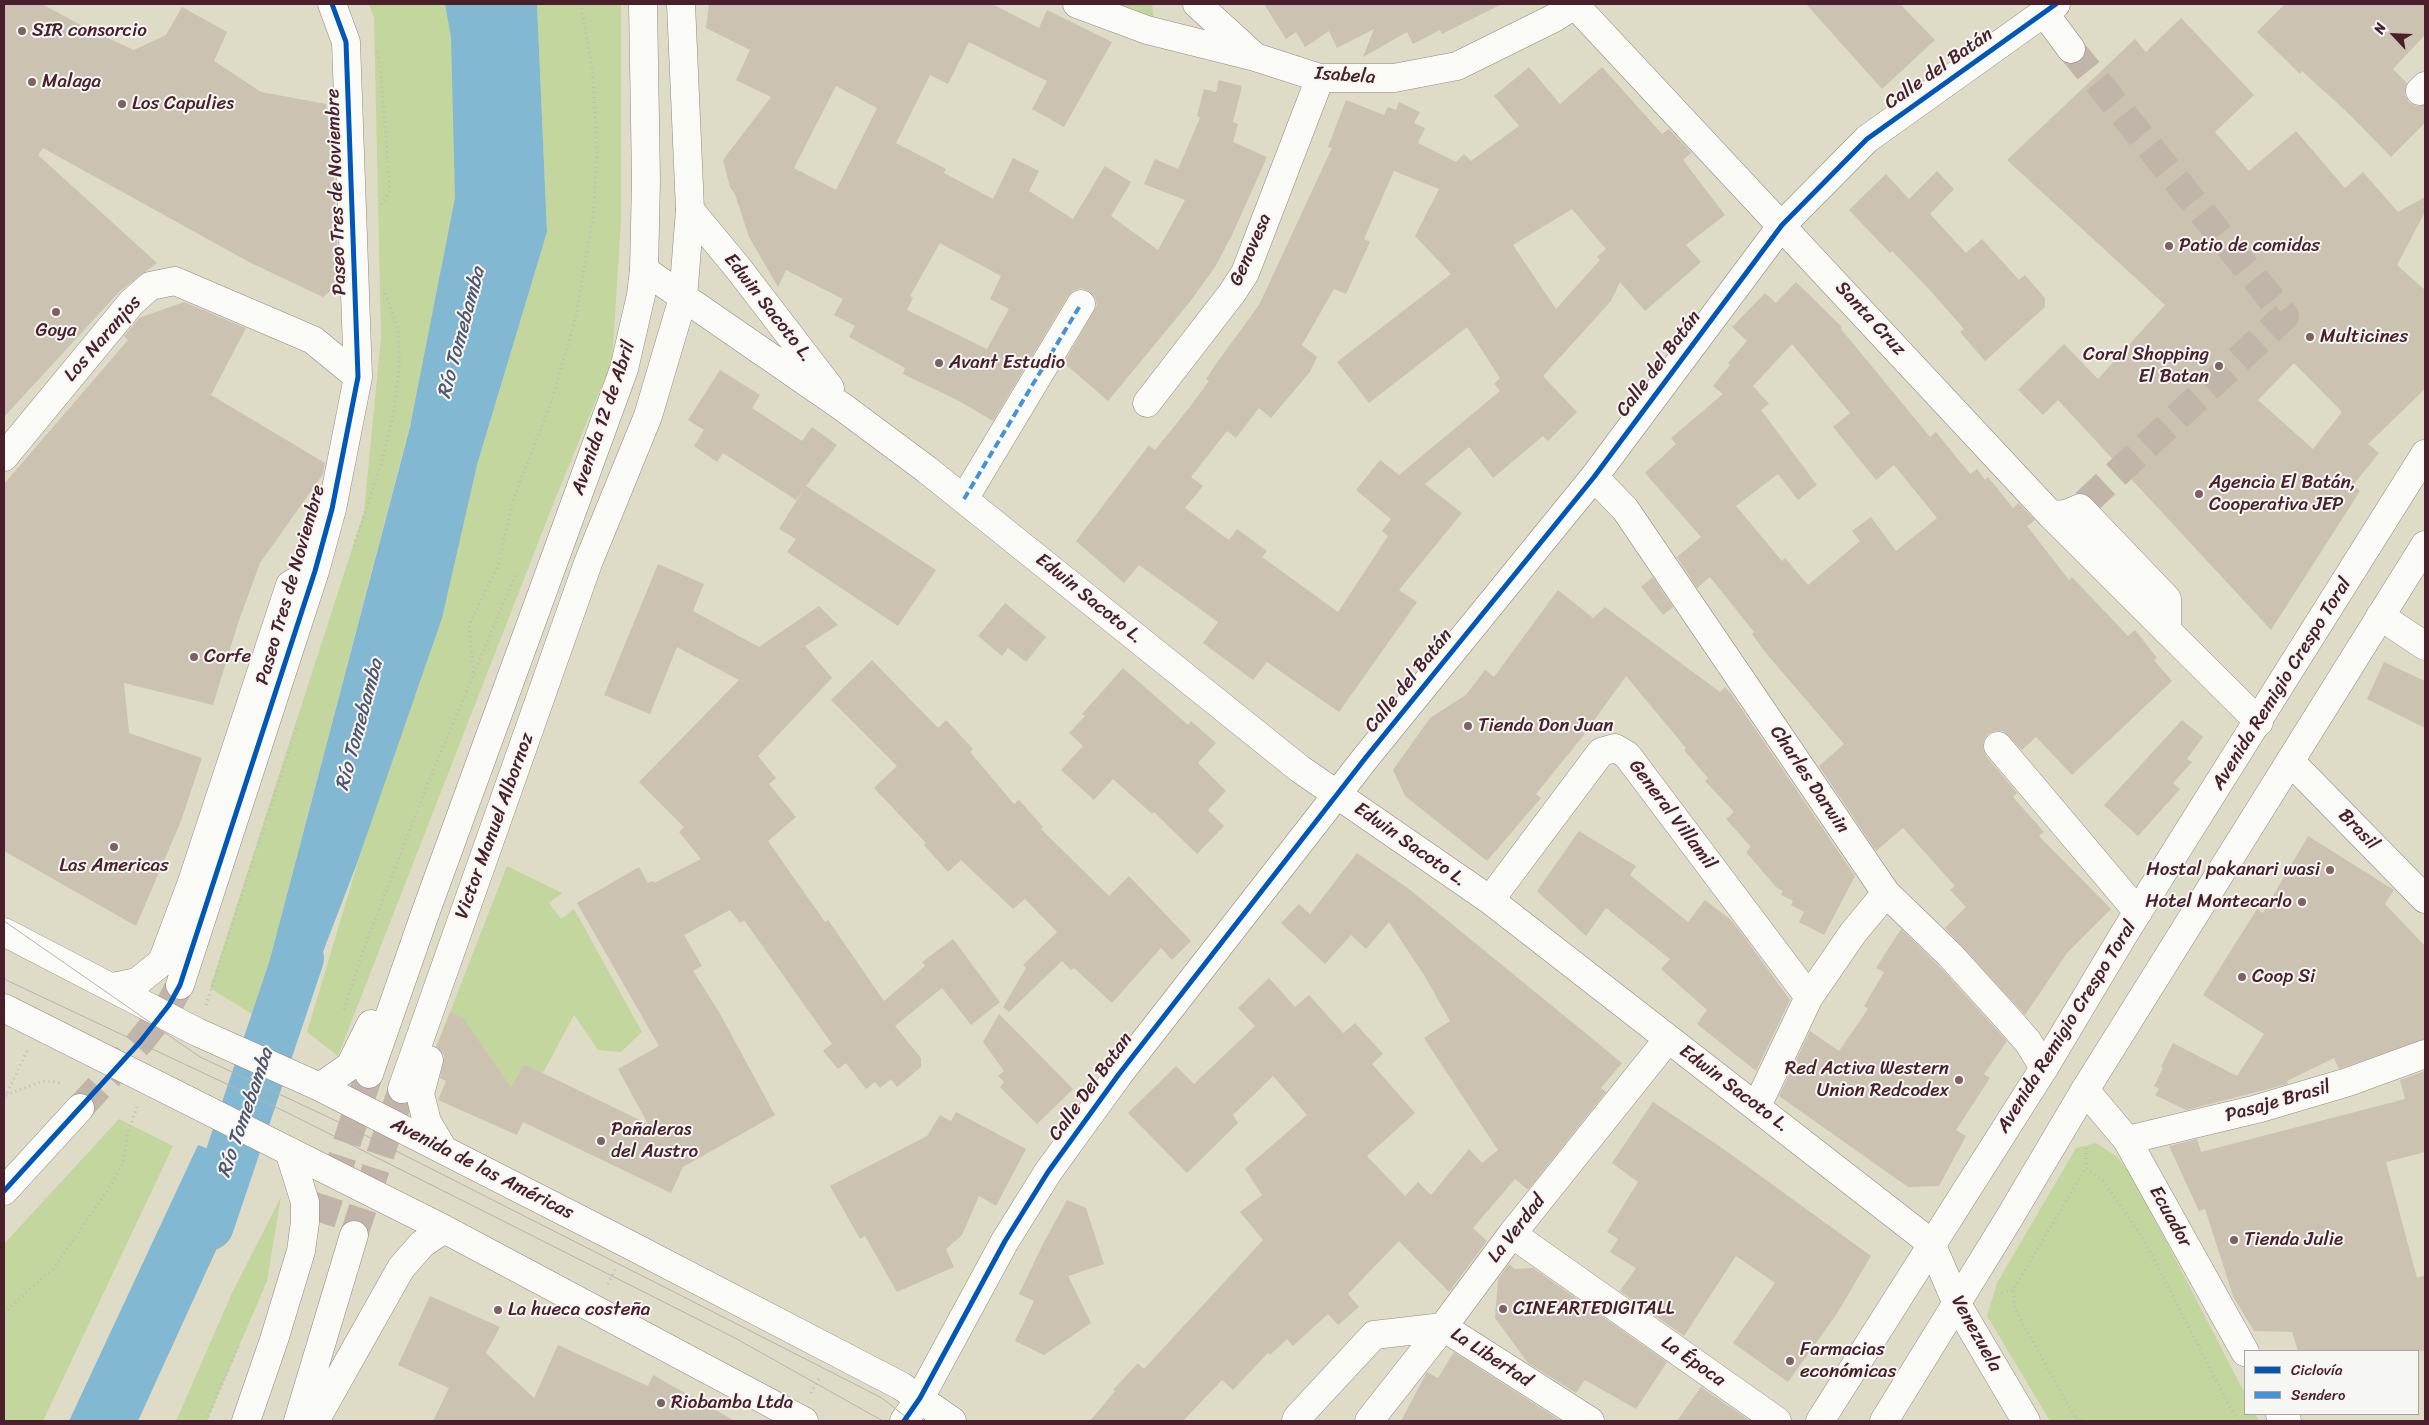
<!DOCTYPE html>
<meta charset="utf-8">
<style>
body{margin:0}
#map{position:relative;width:2429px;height:1425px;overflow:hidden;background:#dedbc7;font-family:Sriracha,sans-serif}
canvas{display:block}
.frame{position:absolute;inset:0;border:5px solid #4a1f2b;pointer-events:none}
.legend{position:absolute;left:2244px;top:1350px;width:175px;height:65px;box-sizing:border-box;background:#f6f6f2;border:1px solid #b1a0a2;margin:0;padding:6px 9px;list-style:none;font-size:15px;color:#4a1f2b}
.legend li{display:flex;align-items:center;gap:10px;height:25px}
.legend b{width:25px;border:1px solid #b1a0a2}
.north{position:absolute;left:2369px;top:10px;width:50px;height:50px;-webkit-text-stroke:4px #f6f6f2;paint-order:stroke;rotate:295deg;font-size:14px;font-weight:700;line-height:20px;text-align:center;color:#4a1f2b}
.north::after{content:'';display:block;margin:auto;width:18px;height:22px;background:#4a1f2b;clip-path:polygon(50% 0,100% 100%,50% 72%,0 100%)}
</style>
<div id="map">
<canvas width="2429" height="1425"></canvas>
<div class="frame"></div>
<ul class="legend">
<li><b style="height:6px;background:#0057b8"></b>Ciclovía</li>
<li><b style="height:6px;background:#4194d7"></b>Sendero</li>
</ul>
<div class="north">N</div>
</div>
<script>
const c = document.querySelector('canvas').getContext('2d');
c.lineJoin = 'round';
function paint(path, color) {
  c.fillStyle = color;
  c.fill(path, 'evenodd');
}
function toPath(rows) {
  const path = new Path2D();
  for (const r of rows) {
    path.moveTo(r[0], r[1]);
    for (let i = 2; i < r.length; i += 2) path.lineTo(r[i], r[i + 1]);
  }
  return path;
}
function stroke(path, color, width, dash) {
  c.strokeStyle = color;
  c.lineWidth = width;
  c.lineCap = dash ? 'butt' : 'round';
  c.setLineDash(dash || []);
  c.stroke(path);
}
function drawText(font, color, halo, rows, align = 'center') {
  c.font = font + ' Sriracha,sans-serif';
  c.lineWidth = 4;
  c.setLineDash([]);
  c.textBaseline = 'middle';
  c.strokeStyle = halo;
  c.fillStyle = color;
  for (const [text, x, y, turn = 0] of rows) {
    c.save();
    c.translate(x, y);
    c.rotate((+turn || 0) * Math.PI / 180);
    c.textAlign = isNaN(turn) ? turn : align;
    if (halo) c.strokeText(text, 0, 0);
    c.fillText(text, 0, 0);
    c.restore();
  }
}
paint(toPath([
 [369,4,445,4,463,94,450,273,255,1016,210,988,364,512,381,337,374,18],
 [537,4,621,4,621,222,612,361,552,507,338,1056,307,1032,547,232],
 [1110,4,1152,4,1154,18],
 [507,866,562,893,549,903,561,919,574,909,642,1032,621,1052,598,1050,574,1015,543,1073,524,1064,511,1087,463,1019,450,1012],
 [119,1119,173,1146,43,1421,4,1421,4,1244],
 [2096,1143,2116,1156,2133,1177,2245,1394,2245,1414,2255,1414,2259,1421,2050,1421,1987,1316,1997,1283,2076,1148],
 [281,1197,267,1281,207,1421,176,1421,232,1293]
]), '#c3d69d');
paint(toPath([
 [445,4,537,4,547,232,477,465,442,618,356,866,291,1035,255,1016,410,427,455,198,451,37],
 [198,1145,254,1167,138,1421,69,1421]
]), '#82b8d1');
stroke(toPath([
 [208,1225,298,958]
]), '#82b8d1', 52);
paint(toPath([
 [4,4,42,4,88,29,134,50,166,35,182,7,227,32,214,61,261,92,326,104,333,157,339,284,323,297,249,262,43,148,38,155,157,263,120,291,4,417],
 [709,4,992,4,1039,28,1047,10,1112,42,1064,127,1032,109,1047,81,969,42,948,84,930,75,896,143,946,169,944,173,993,199,1013,158,1039,171,1029,191,1073,219,1105,166,1131,182,1111,216,1158,250,1185,200,1144,184,1155,159,1178,169,1200,118,1197,116,1204,89,1216,92,1219,80,1242,86,1233,122,1238,124,1233,142,1267,157,1232,235,1215,267,1189,303,1108,401,1064,363,1097,305,1095,297,1089,291,1081,288,1073,291,1068,296,993,421,959,401,903,374,905,368,849,337,855,326,834,315,843,299,786,270,778,287,749,237,735,194,730,187,723,160,771,97,736,80,750,50,706,28],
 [836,86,877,108,836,190,794,168],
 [940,243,1001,276,990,299,1009,309,987,349,907,310,913,298,910,296],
 [1264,4,1502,4,1442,34,1440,30,1413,44,1407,32,1363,57,1374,29,1337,48,1329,31,1305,47,1296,32,1286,39],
 [1806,4,1900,4,1935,40,1882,89],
 [2285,4,2425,4,2425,35,2393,69,2407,83,2405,95,2409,102,2416,106,2425,105,2425,123,2391,157,2349,114,2302,71,2300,74,2257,32],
 [2181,18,2254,95,2215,132,2249,171,2296,131,2345,188,2363,172,2398,212,2425,197,2425,212,2397,265,2425,290,2425,389,2368,444,2379,453,2353,485,2360,491,2271,630,2058,400,2043,415,2018,390,2064,344,2098,379,2165,305,2007,160,2135,39,2146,52],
 [2294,363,2342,412,2313,449,2258,400],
 [1529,67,1560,104,1602,67,1662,134,1669,129,1689,150,1691,153,1683,160,1725,215,1686,245,1701,262,1645,311,1620,282,1611,301,1543,376,1577,412,1548,441,1543,436,1493,478,1469,447,1425,484,1462,513,1399,590,1417,602,1339,712,1267,662,1253,680,1203,643,1218,622,1139,565,1124,583,1076,541,1149,445,1155,450,1189,408,1209,381,1206,379,1216,364,1259,305,1332,148,1328,147,1346,100,1384,115,1388,107,1396,110,1399,102,1420,112,1414,123,1425,128,1418,143,1456,162,1464,154,1471,161,1519,126,1494,96],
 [1394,171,1439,189,1415,236,1451,274,1337,362,1369,403,1467,327,1500,378,1494,384,1500,391,1399,475,1380,460,1356,490,1391,519,1382,531,1388,536,1338,612,1262,557,1267,551,1237,529,1229,540,1185,508,1203,486,1191,477,1227,431,1236,438,1259,408,1271,418,1310,372,1317,357,1302,345,1334,289,1346,294,1370,242,1364,239],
 [1572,209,1606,249,1597,257,1600,260,1556,309,1513,245],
 [1937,171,1954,189,1930,214,1966,253,1982,239,2019,280,2025,275,2045,298,2045,307,1985,361,1960,332,1964,329,1928,288,1892,251,1890,253,1849,210,1886,174,1909,199],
 [1796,282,1842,327,1841,329,1930,437,1936,432,1970,474,1977,469,1985,480,1988,477,2013,508,2018,503,2035,520,2027,526,2069,580,2072,577,2128,636,2135,630,2157,658,2154,660,2172,681,2072,775,2036,737,2022,750,2003,731,1995,731,1988,734,1984,740,1983,748,1986,756,2017,793,2013,797,2044,832,2039,836,2111,909,2067,953,2025,1015,1945,928,1966,907,1950,890,1955,886,1903,828,1876,851,1819,766,1844,744,1765,652,1752,634,1754,632,1710,577,1697,588,1677,557,1701,537,1645,473,1676,444,1671,438,1723,394,1713,386,1730,365,1728,363,1747,341,1732,327,1765,293,1776,303],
 [1792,344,1850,413,1833,427,1876,480,1894,465,1937,518,1896,551,1871,517,1852,531,1860,541,1808,585,1785,558,1782,561,1736,506,1778,474,1798,500,1817,485,1761,410,1769,404,1753,386],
 [184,302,246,328,211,395,325,463,323,474,260,563,238,623,213,705,124,683,129,733,202,758,181,821,136,926,4,851,4,484,128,340,124,336,139,318],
 [720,370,760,395,752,408,802,441,812,427,837,445,806,486,936,570,898,626,787,552,796,539,779,529,804,489,796,500,723,453,717,462,694,446,704,430,688,420],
 [658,564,704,584,693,611,759,647,819,606,838,625,805,646,832,678,758,756,776,778,769,784,796,817,768,841,825,922,828,920,884,1001,925,966,922,962,953,939,1000,1002,971,1025,942,988,895,1026,921,1058,921,1067,897,1087,891,1079,880,1088,875,1082,866,1089,846,1063,838,1069,823,1051,832,1044,744,920,740,923,730,910,684,935,702,966,693,971,719,1012,775,1115,683,1167,671,1193,523,1122,517,1135,438,1100,446,1081,440,1078,444,1055,436,1047,450,1012,463,1018,511,1087,524,1064,648,1124,618,1069,659,1046,577,903,639,867,648,883,653,881,654,883,701,859,679,832,684,827,639,782,739,680,677,647,650,714,604,695],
 [1653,577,1673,607,1663,615,1641,587],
 [1558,590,1593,618,1605,607,1720,692,1725,687,1732,695,1855,876,1824,935,1799,922,1804,912,1791,905,1793,901,1781,895,1783,891,1776,887,1746,852,1751,847,1726,819,1734,812,1705,781,1708,778,1684,750,1686,748,1626,676,1583,736,1536,794,1541,798,1487,861,1405,796,1393,770,1430,718,1466,695,1485,670,1494,677],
 [1005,603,1046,637,1026,662,1008,648,1002,656,978,636],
 [872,660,938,728,946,720,973,749,970,752,1014,804,1019,800,1043,827,1041,829,1109,896,1129,876,1191,941,1172,960,1161,948,1112,1003,1074,968,1071,970,1062,961,1009,1012,1003,1007,1026,968,1023,965,1057,932,1025,899,1013,909,961,860,948,872,924,845,926,843,874,788,897,766,831,700],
 [2384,662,2425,681,2425,728,2367,699],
 [1123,668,1188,725,1191,721,1216,743,1198,763,1226,791,1208,810,1224,826,1197,854,1154,812,1152,814,1113,779,1094,800,1061,770,1083,746,1069,733,1085,716,1082,714],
 [2182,720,2203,737,2187,759,2192,762,2173,783,2180,789,2138,836,2104,805],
 [1579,831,1636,866,1630,875,1688,922,1705,900,1731,920,1743,935,1790,1000,1756,1071,1697,1024,1707,1010,1661,969,1670,959,1606,908,1586,936,1537,891],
 [2308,836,2394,890,2385,904,2425,946,2425,1039,2339,1069,2334,1058,2287,1081,2288,1084,2186,1110,2155,1095,2159,1089,2154,1086,2163,1068,2161,1067,2173,1043,2237,1076,2264,1034,2203,995,2257,909,2263,913],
 [1357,853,1409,889,1622,1063,1601,1088,1606,1092,1528,1190,1515,1179,1473,1228,1487,1241,1449,1292,1399,1241,1348,1294,1359,1307,1338,1325,1328,1314,1293,1346,1287,1339,1270,1355,1268,1353,1233,1390,1222,1380,1183,1421,1090,1421,1115,1391,1113,1390,1138,1363,1144,1369,1263,1240,1240,1212,1262,1195,1245,1169,1307,1115,1273,1076,1233,1115,1238,1123,1187,1173,1128,1113,1176,1066,1194,1084,1255,1026,1238,1008,1269,978,1295,1007,1309,995,1343,1033,1355,1023,1383,1054,1372,1064,1415,1113,1367,1156,1405,1196,1418,1182,1431,1195,1469,1149,1482,1163,1498,1150,1424,1038,1450,1021,1424,975,1389,922,1366,949,1351,935,1325,964,1281,923,1299,904,1310,914],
 [1901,929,1939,966,2007,1041,1984,1074,1990,1078,1956,1130,1966,1136,1939,1186,1908,1187,1779,1096,1810,1031,1839,1051,1868,1009,1864,1006,1884,972,1876,968],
 [999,1014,1073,1089,1037,1124,1000,1087,1004,1082,998,1076,1004,1071,983,1042],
 [2425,1071,2425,1152,2386,1162,2417,1278,2425,1275,2425,1351,2298,1351,2292,1332,2254,1331,2233,1296,2205,1209,2199,1211,2169,1146,2197,1139,2201,1152,2405,1099,2400,1080],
 [1653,1102,1722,1148,1871,1256,1836,1315,1788,1382,1733,1343,1775,1283,1736,1256,1684,1336,1620,1291,1636,1268,1610,1252,1618,1239,1607,1232,1638,1182,1612,1163],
 [956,1112,1026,1149,996,1206,979,1196,962,1235,946,1249,954,1267,897,1292,865,1236,860,1239,830,1186,927,1136,940,1115,951,1121],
 [1067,1200,1086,1208,1104,1264,1068,1276,1091,1323,1044,1355,1015,1341,1034,1301,1019,1294,1044,1242],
 [1509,1264,1515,1269,1533,1268,1667,1362,1636,1409,1585,1380,1576,1393,1528,1363,1495,1318,1498,1279],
 [430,1296,500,1327,486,1353,534,1398,558,1345,648,1386,653,1375,735,1421,433,1421,449,1388,398,1365],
 [1454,1352,1561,1421,1401,1421,1426,1374,1427,1372,1438,1378],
 [1701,1387,1750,1421,1677,1421]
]), '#cbc2b2');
stroke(toPath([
 [2071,49,2285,316,2080,508],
 [80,1108,140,1042,169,1005,180,985]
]), '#c0b5a8', 28, [28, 14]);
stroke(toPath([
 [321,1223,369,1074],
 [354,1235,402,1089]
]), '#c0b5a8', 28, [28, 14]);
const minor = toPath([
 [1077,4,1147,30,1255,57,1320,78,1394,78,1457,66,1554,18,1576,4],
 [1197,4,1253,55],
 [1575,5,2051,515,2259,722],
 [2045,14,2071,49],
 [2420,91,2425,86],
 [690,210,738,268,830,388],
 [644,270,844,408,926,469,1300,769,1490,900,1931,1243,1957,1304,2026,1421],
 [1147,403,1232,293,1245,273,1320,78],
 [4,457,131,303,150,286,175,281,313,340,358,377],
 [1594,477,1625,509,1886,893,1950,955,2009,1020,2028,1042,2044,1068],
 [964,499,1081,304],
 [2051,515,2066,514,2080,508,2167,599,2167,631],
 [2380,616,2425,646],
 [1998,746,2138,912],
 [2290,761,2425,899],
 [1490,900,1601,752,1615,748,1627,755,1809,997],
 [180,985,315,571,332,509,358,377,346,42,332,4],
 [113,987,137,982,162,962,192,882,290,585,315,571],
 [2085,1090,2127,1140,2245,1352],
 [1757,1106,1809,997,1853,933,1886,893],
 [2127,1140,2257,1109,2348,1082,2425,1054],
 [4,1191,80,1108],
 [1512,1234,1777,1421],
 [2280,1414,2287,1421],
 [904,1421,920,1398,1005,1241,1048,1172,1119,1074,1367,756,1594,477,1782,225,1867,139,2056,4],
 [1296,1421,1297,1418,1374,1335,1443,1327,1590,1421],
 [1369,1421,1443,1327,1512,1234,1668,1039]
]);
const major = toPath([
 [4,932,197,1032,320,1087,628,1244,901,1386,952,1421],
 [4,1008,444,1229,804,1421],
 [429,1060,420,1094,427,1122,443,1149],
 [369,1074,426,911,624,369,641,295,644,270,646,180,643,4],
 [320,1087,350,1066,371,1024],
 [402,1089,588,563,648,416,683,298,690,210,681,4],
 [246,1421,274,1340,301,1251,305,1222,305,1202,289,1151],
 [298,1421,354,1235],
 [315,1421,401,1268,422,1244,444,1229],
 [1820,1421,2044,1068,2124,934,2425,454],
 [1884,1421,2008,1220,2085,1090,2425,545]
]);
stroke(minor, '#938a82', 29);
stroke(major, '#938a82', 29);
stroke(toPath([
 [377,52,380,63,390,191,381,205],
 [354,546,381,465,394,411,400,360,397,325,385,293],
 [474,677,469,625,498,566,513,500,552,400,576,316,593,217,597,153,593,75,581,4],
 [206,1005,297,726],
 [344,1009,363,951,426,788,516,573],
 [6,1095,40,1082,52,1081,62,1084],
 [4,1096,6,1095,27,1051],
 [2086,1148,2086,1168],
 [608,1284,615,1270],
 [1997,1294,2013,1290],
 [4,1313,55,1266,108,1190,123,1163,128,1132,137,1107],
 [811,1393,820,1377],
 [2076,1418,2085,1421],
 [206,1421,239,1345],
 [2077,1421,2015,1309,2013,1290,2086,1168,2104,1182,2144,1240,2237,1421]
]), '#c0bcb9', 3, [1, 4]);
stroke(minor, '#fafaf7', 28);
stroke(major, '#fafaf7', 28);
stroke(toPath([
 [4,921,200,1057,345,1125,674,1292,882,1398,911,1421],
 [4,979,286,1112,521,1230,735,1338,883,1421]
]), '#b8b2b1', 1);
stroke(toPath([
 [964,499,1081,304]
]), '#4194d7', 4, [8, 4]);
stroke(toPath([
 [4,1191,140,1042,169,1005,180,985,315,571,332,509,358,377,346,42,332,4],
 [904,1421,920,1398,1005,1241,1048,1172,1119,1074,1367,756,1594,477,1782,225,1867,139,2056,4]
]), '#0057b8', 5);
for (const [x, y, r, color] of [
 [22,31,5,"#7e6162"],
 [32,82,5,"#7e6162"],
 [122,104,5,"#7e6162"],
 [2169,246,5,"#7e6162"],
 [56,312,5,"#7e6162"],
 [2310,337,5,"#7e6162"],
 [939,363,5,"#7e6162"],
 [2219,366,5,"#7e6162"],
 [2199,494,5,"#7e6162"],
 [194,657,5,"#7e6162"],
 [1468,726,5,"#7e6162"],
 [114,847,5,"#7e6162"],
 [2330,870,5,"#7e6162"],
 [2302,902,5,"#7e6162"],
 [2242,977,5,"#7e6162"],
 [1959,1080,5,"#7e6162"],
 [601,1141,5,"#7e6162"],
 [2234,1240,5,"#7e6162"],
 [1503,1309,5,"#7e6162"],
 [498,1310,5,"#7e6162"],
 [1790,1361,5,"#7e6162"],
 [661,1403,5,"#7e6162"]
]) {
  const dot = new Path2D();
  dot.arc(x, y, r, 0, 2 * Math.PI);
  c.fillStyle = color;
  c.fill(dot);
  stroke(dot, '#f6f6f2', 2);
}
drawText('19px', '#4a1f2b', '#f6f6f2', [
 ["SIR consorcio",32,31],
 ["Malaga",42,82],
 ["Los Capulies",132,104],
 ["Patio de comidas",2179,246],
 ["Goya",56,331,"center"],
 ["Multicines",2320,337],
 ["Coral Shopping",2209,355,"right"],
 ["El Batan",2209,377,"right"],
 ["Avant Estudio",949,363],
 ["Agencia El Batán,",2209,483],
 ["Cooperativa JEP",2209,505],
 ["Corfe",204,657],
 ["Tienda Don Juan",1478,726],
 ["Las Americas",114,866,"center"],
 ["Hostal pakanari wasi",2320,870,"right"],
 ["Hotel Montecarlo",2292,902,"right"],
 ["Coop Si",2252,977],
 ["Red Activa Western",1949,1069,"right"],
 ["Union Redcodex",1949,1091,"right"],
 ["Pañaleras",611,1130],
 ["del Austro",611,1152],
 ["Tienda Julie",2244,1240],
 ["CINEARTEDIGITALL",1513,1309],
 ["La hueca costeña",508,1310],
 ["Farmacias",1800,1350],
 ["económicas",1800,1372],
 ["Riobamba Ltda",671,1403]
], 'left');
drawText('19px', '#4a1f2b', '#f6f6f2', [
 ["Calle del Batán",1939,69,-35],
 ["Isabela",1345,76,4],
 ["Paseo Tres de Noviembre",337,192,-92],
 ["Genovesa",1251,250,-66],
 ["Edwin Sacoto L.",768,308,52],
 ["Santa Cruz",1870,319,47],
 ["Los Naranjos",103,339,-49],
 ["Calle del Batán",1659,364,-53],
 ["Avenida 12 de Abril",604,418,-71],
 ["Paseo Tres de Noviembre",291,585,-74],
 ["Edwin Sacoto L.",1089,599,39],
 ["Calle del Batán",1409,681,-51],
 ["Avenida Remigio Crespo Toral",2282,684,-58],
 ["Charles Darwin",1809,780,56],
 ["General Villamil",1672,815,53],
 ["Victor Manuel Albornoz",495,826,-70],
 ["Brasil",2358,830,46],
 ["Edwin Sacoto L.",1410,845,35],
 ["Avenida Remigio Crespo Toral",2067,1027,-58],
 ["Calle Del Batan",1091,1087,-54],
 ["Edwin Sacoto L.",1734,1089,37],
 ["Pasaje Brasil",2278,1102,-16],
 ["Avenida de las Américas",482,1169,27],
 ["Ecuador",2170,1217,61],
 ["La Verdad",1517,1229,-52],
 ["Venezuela",1976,1334,61],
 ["La Libertad",1491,1358,33],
 ["La Época",1693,1362,35]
]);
drawText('italic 20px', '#51566f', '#f6f6f2', [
 ["Río Tomebamba",462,333,-75],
 ["Río Tomebamba",360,725,-75],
 ["Río Tomebamba",246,1113,-71]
]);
</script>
